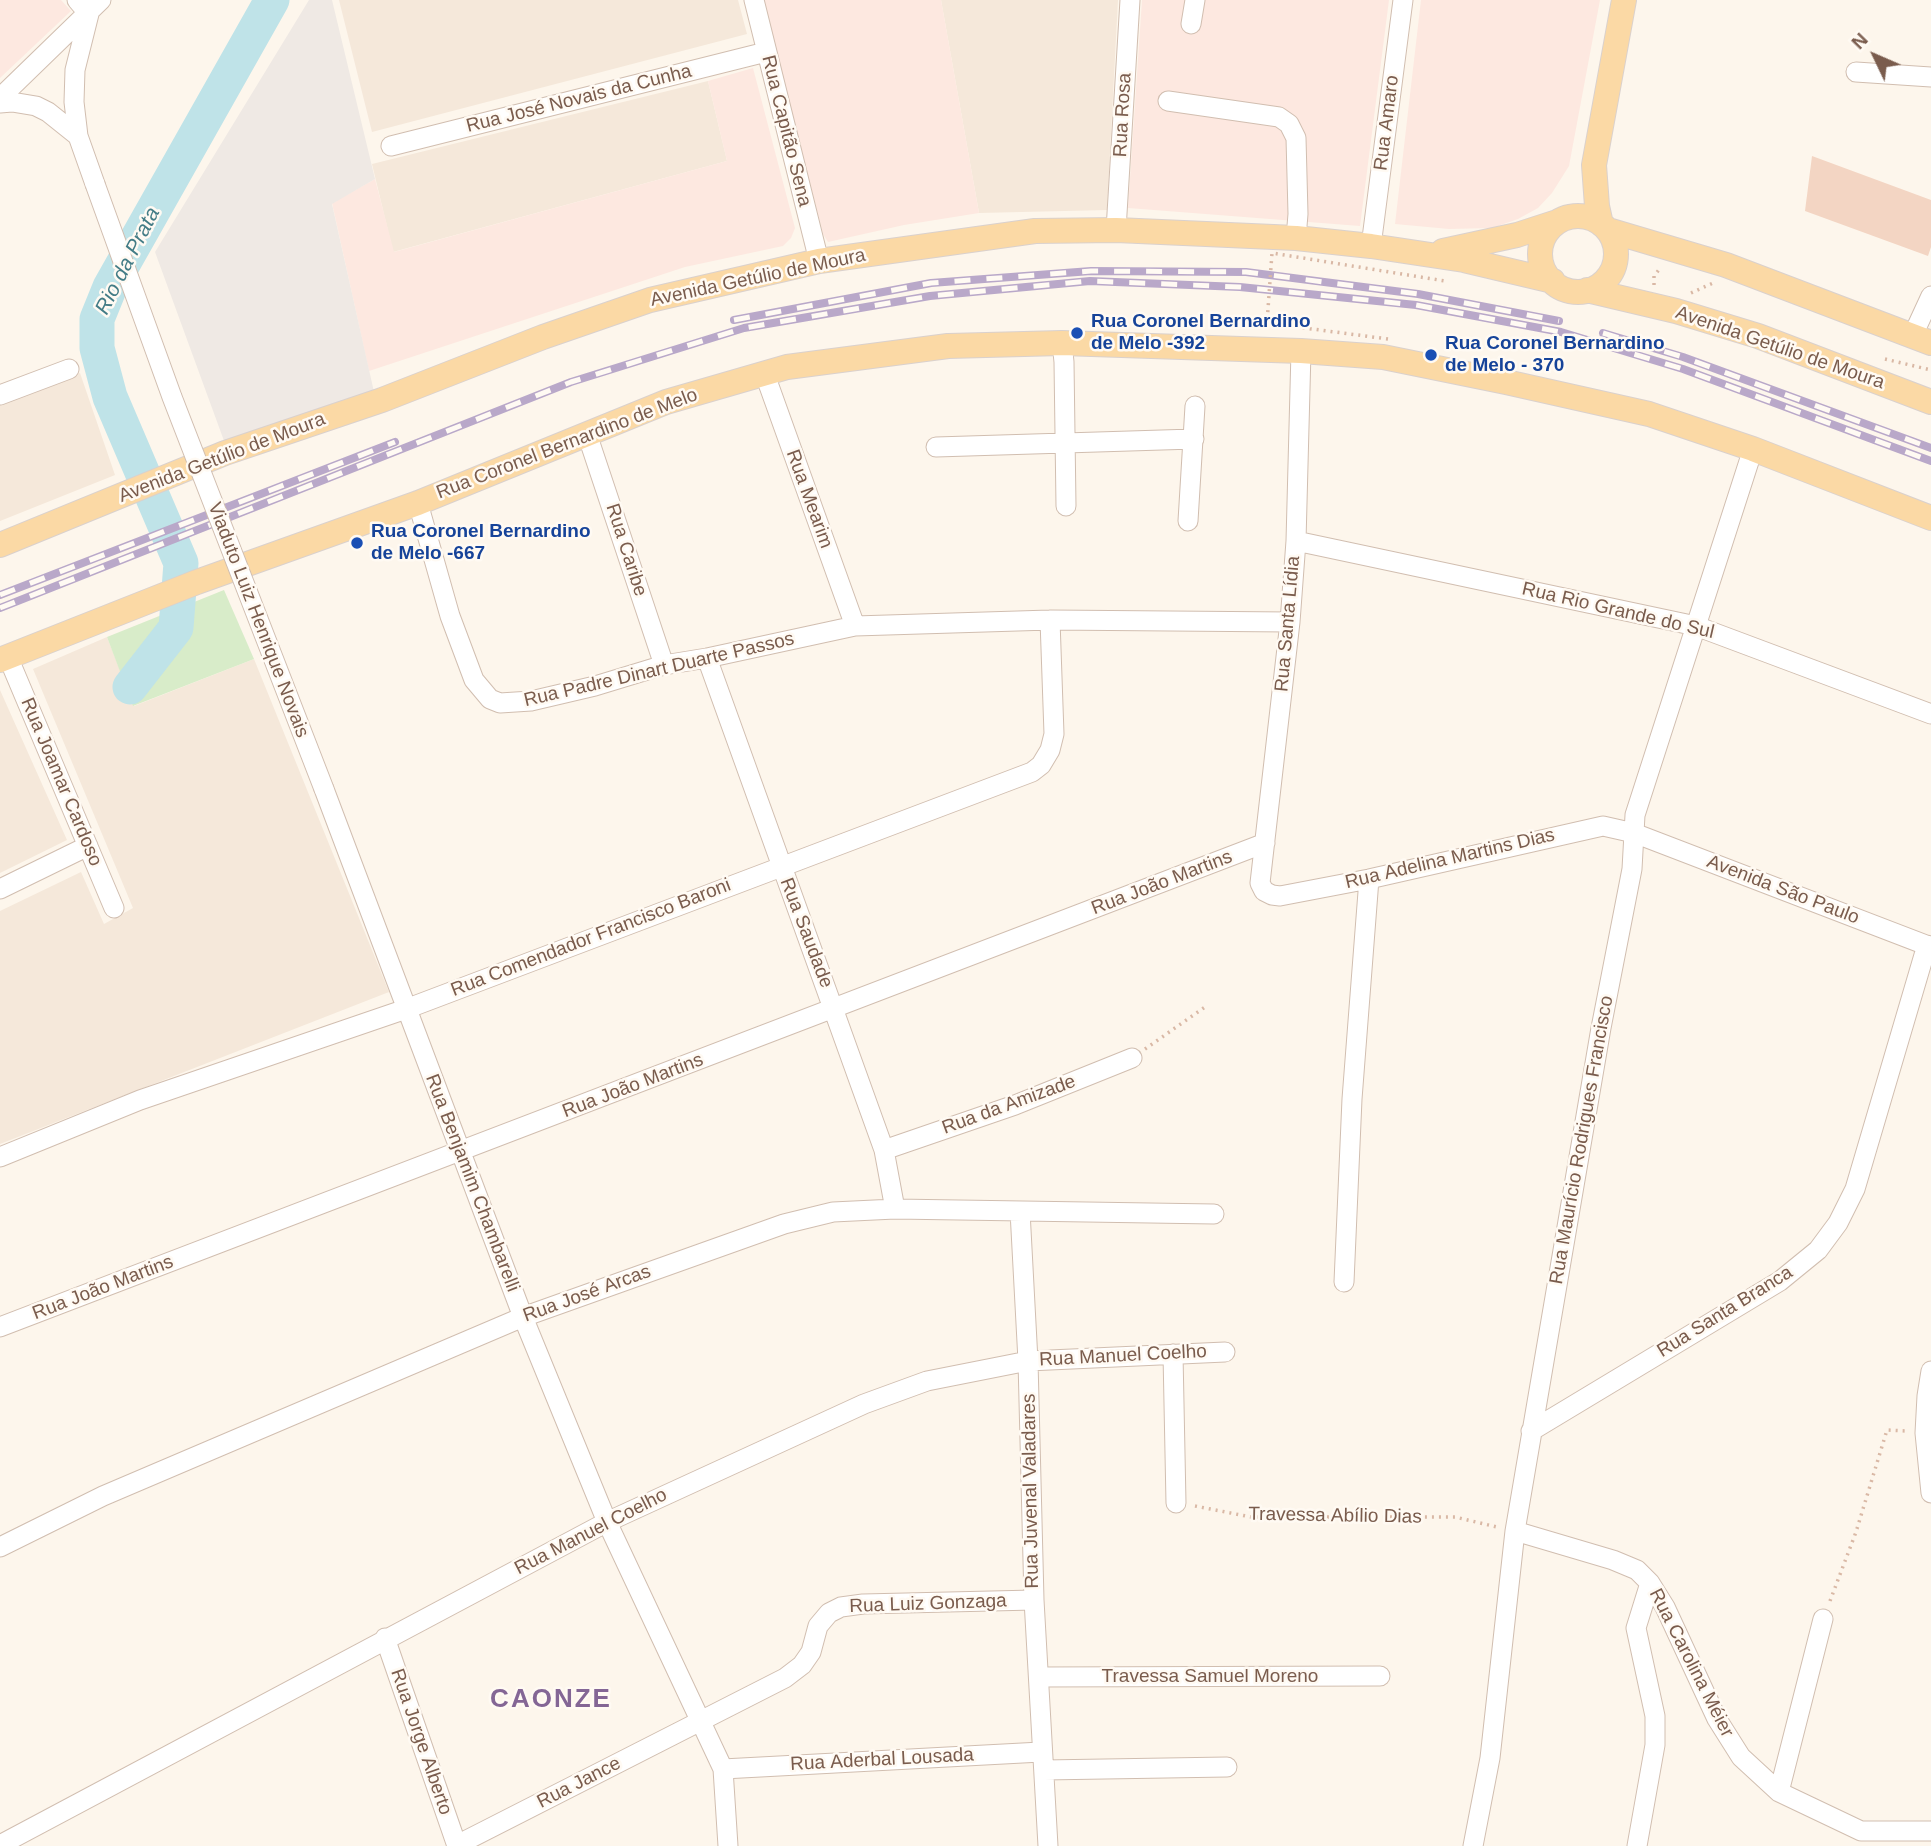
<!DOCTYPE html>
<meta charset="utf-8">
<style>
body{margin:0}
#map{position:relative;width:1931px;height:1846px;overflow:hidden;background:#fdf6ec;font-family:Arial,sans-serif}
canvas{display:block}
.north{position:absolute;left:1840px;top:21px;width:70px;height:70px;-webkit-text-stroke:5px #fffaf3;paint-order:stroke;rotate:314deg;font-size:19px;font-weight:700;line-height:28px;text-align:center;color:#7a5c4d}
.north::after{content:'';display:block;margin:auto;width:24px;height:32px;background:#7a5c4d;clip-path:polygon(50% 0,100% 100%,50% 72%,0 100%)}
</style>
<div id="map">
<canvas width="1931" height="1846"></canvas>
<div class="north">N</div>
</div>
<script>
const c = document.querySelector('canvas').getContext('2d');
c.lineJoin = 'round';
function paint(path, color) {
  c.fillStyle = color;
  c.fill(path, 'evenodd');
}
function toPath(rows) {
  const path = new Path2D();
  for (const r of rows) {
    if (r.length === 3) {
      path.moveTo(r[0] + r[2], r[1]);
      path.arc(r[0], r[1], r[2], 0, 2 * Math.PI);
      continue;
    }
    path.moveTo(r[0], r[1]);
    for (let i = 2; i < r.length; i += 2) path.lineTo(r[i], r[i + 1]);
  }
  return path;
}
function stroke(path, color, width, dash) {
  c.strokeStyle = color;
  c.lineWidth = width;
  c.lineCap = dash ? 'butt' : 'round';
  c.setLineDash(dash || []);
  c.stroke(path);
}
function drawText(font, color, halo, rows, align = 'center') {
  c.font = font + ' Arial,sans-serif';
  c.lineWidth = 5;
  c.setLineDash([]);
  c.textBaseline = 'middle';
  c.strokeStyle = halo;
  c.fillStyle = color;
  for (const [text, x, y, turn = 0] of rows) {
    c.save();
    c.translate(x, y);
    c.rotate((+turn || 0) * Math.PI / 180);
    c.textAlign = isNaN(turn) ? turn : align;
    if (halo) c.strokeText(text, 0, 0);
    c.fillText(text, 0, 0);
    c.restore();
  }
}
paint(toPath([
 [339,0,738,0,747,34,372,132],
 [941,0,1118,0,1107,210,979,213],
 [708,81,727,161,393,252,372,164],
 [80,373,115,475,0,521,0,404],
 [107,637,134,706,254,659,389,992,0,1144,0,911,81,872,104,924,133,908,33,669],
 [0,690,67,840,0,873]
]), '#f5e8da');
paint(toPath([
 [0,0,61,0,71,11,0,78],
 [763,0,941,0,979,213,904,225,828,242,823,234],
 [1142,0,1389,0,1360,226,1128,208],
 [1421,0,1600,0,1569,166,1552,193,1538,208,1518,219,1492,228,1449,229,1395,224],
 [753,68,795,228,791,238,783,246,685,267,369,371,332,203,375,179,394,252,727,161,708,81]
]), '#fde8e0');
paint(toPath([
 [309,0,332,0,375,179,332,204,374,392,227,449,155,252]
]), '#efe9e4');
paint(toPath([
 [224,590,254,659,133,706,107,637]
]), '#d8ecc9');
stroke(toPath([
 [130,687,176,628,181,563,110,397,97,348,97,319,110,287,272,0]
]), '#bfe3e8', 35);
paint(toPath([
 [1812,156,1931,200,1931,247,1928,256,1805,211]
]), '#f3d5c3');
const minor = toPath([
 [77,0,89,14,75,70,74,102,78,136,95,184],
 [754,0,819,261],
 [1191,24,1195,0],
 [1856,72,1931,77],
 [0,98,101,0],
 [1168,101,1279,117,1289,124,1296,138,1298,214,1296,238],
 [0,103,12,102,36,106,48,112,78,136],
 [391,146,766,52],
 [1116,230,1130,0],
 [1371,246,1403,0],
 [1913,335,1931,296],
 [1062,343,1064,362,1066,506],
 [1301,351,1296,541,1290,622,1260,883,1264,891,1272,895,1280,896,1369,879,1603,826,1634,833,1931,947],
 [764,372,855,626],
 [0,395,69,369],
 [587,434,664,665],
 [936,447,1194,439],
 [418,503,450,616,474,680,490,699,500,703,531,701,595,686,664,665,707,658,855,626,1050,620,1290,622],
 [1188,521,1195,406],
 [1296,541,1696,626,1931,714],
 [8,657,114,908],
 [707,658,884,1150,895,1209],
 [324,789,523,1317,607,1522,723,1769,728,1846],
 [0,889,88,846],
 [884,1150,1015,1105,1132,1058],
 [0,1157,140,1100,406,1009,1032,772,1041,765,1050,750,1054,734,1050,620],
 [1020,1211,1028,1361,1034,1600,1048,1846],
 [1344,1282,1352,1099,1369,879],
 [0,1327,1265,843],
 [1173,1354,1176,1503],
 [1931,1371,1927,1396,1925,1433,1931,1493],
 [1531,1431,1780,1281,1818,1250,1838,1223,1855,1189,1927,945],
 [1515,1531,1613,1560,1637,1570,1650,1583,1665,1607,1717,1719,1741,1757,1779,1792,1861,1831,1931,1831],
 [0,1547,103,1496,523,1317,784,1224,833,1212,895,1209,1214,1214],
 [385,1638,457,1846],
 [1039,1677,1380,1676],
 [723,1769,1041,1752],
 [1044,1770,1227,1767],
 [1779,1792,1823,1619],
 [0,1845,607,1522,864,1404,927,1381,1028,1361,1225,1352],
 [457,1845,785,1678,802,1665,811,1652,818,1626,829,1613,841,1607,863,1604,1034,1600],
 [1473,1846,1490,1758,1515,1531,1601,1028,1632,869,1635,815,1753,449],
 [1637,1846,1655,1745,1655,1716,1636,1628,1650,1583]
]);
const major = toPath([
 [1578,254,38],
 [1601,224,1597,206,1594,165,1624,0],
 [1608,230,1726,265,1931,343],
 [1443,251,1517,235,1557,222],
 [1587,290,1676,311,1758,336,1931,402],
 [0,545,225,453,382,400,543,337,650,300,819,261,1035,231,1116,230,1296,238,1371,246,1464,260,1553,281],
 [0,660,197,582,418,503,666,402,787,367,948,346,1062,343,1301,351,1383,357,1506,382,1649,414,1753,449,1931,518]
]);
stroke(minor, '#d1beb0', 21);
stroke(major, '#dad1cd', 26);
stroke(toPath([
 [1654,285,1654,276,1661,267],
 [1691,293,1713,283],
 [1885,359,1931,370],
 [1145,1049,1205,1007],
 [1195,1506,1251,1517,1455,1517,1497,1527],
 [1830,1601,1856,1532,1887,1430,1906,1431]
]), '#d9b8a5', 3.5, [2, 5]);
stroke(minor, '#fff', 19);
stroke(major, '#fbd9a5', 24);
const rail = toPath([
 [734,320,931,283,1091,271,1246,272,1418,294,1559,321],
 [1603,333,1683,357,1931,448],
 [0,595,395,442],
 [0,608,571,382,744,328,930,296,1090,281,1240,287,1416,305,1561,332,1683,369,1931,461]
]);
stroke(rail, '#b9a8c9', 8);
stroke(rail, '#fffaf3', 5, [16]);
const minorBridge = toPath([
 [95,184,172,397,324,789]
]);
stroke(minorBridge, '#d1beb0', 21, []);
stroke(toPath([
 [1388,339,1267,323,1272,253,1445,281]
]), '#d9b8a5', 3.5, [2, 5]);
stroke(minorBridge, '#fff', 19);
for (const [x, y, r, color] of [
 [1077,333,7,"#1a4fb4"],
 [1431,355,7,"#1a4fb4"],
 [357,543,7,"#1a4fb4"]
]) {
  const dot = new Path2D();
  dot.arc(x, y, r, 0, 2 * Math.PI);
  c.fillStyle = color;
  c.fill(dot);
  stroke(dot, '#fffaf3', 2.5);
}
drawText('19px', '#7a5c4d', '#fffaf3', [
 ["Rua José Novais da Cunha",579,99,-14],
 ["Rua Rosa",1123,115,-87],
 ["Rua Amaro",1387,123,-83],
 ["Rua Capitão Sena",786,131,76],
 ["Avenida Getúlio de Moura",758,278,-12],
 ["Avenida Getúlio de Moura",1780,348,19],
 ["Rua Coronel Bernardino de Melo",567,444,-21],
 ["Avenida Getúlio de Moura",222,458,-21],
 ["Rua Mearim",809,499,70],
 ["Rua Caribe",626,550,72],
 ["Rua Rio Grande do Sul",1618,611,13],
 ["Viaduto Luiz Henrique Novais",258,620,69],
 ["Rua Santa Lídia",1288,624,-85],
 ["Rua Padre Dinart Duarte Passos",659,670,-13],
 ["Rua Joamar Cardoso",61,782,67],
 ["Rua Adelina Martins Dias",1450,859,-13],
 ["Rua João Martins",1162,883,-21],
 ["Avenida São Paulo",1783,890,21],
 ["Rua Saudade",806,933,69],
 ["Rua Comendador Francisco Baroni",591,938,-21],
 ["Rua João Martins",633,1086,-21],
 ["Rua da Amizade",1009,1105,-20],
 ["Rua Maurício Rodrigues Francisco",1582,1140,-80],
 ["Rua Benjamim Chambarelli",472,1183,69],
 ["Rua João Martins",103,1288,-21],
 ["Rua José Arcas",587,1294,-20],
 ["Rua Santa Branca",1725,1312,-32],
 ["Rua Manuel Coelho",1123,1356,-3],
 ["Rua Juvenal Valadares",1031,1491,-91],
 ["Travessa Abílio Dias",1335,1516,1],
 ["Rua Manuel Coelho",591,1532,-27],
 ["Rua Luiz Gonzaga",928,1604,-2],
 ["Rua Carolina Méier",1691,1663,63],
 ["Travessa Samuel Moreno",1210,1677],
 ["Rua Jorge Alberto",421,1742,71],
 ["Rua Aderbal Lousada",882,1760,-3],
 ["Rua Jance",579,1783,-27]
]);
drawText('bold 19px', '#164399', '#fffaf3', [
 ["Rua Coronel Bernardino",1091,322],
 ["de Melo -392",1091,344],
 ["Rua Coronel Bernardino",1445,344],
 ["de Melo - 370",1445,366],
 ["Rua Coronel Bernardino",371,532],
 ["de Melo -667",371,554]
], 'left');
drawText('italic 21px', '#437c86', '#fffaf3', [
 ["Rio da Prata",128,261,-63]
]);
c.letterSpacing = '2px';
drawText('bold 26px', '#846695', '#fffaf3', [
 ["CAONZE",551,1700]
]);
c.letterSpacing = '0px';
</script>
